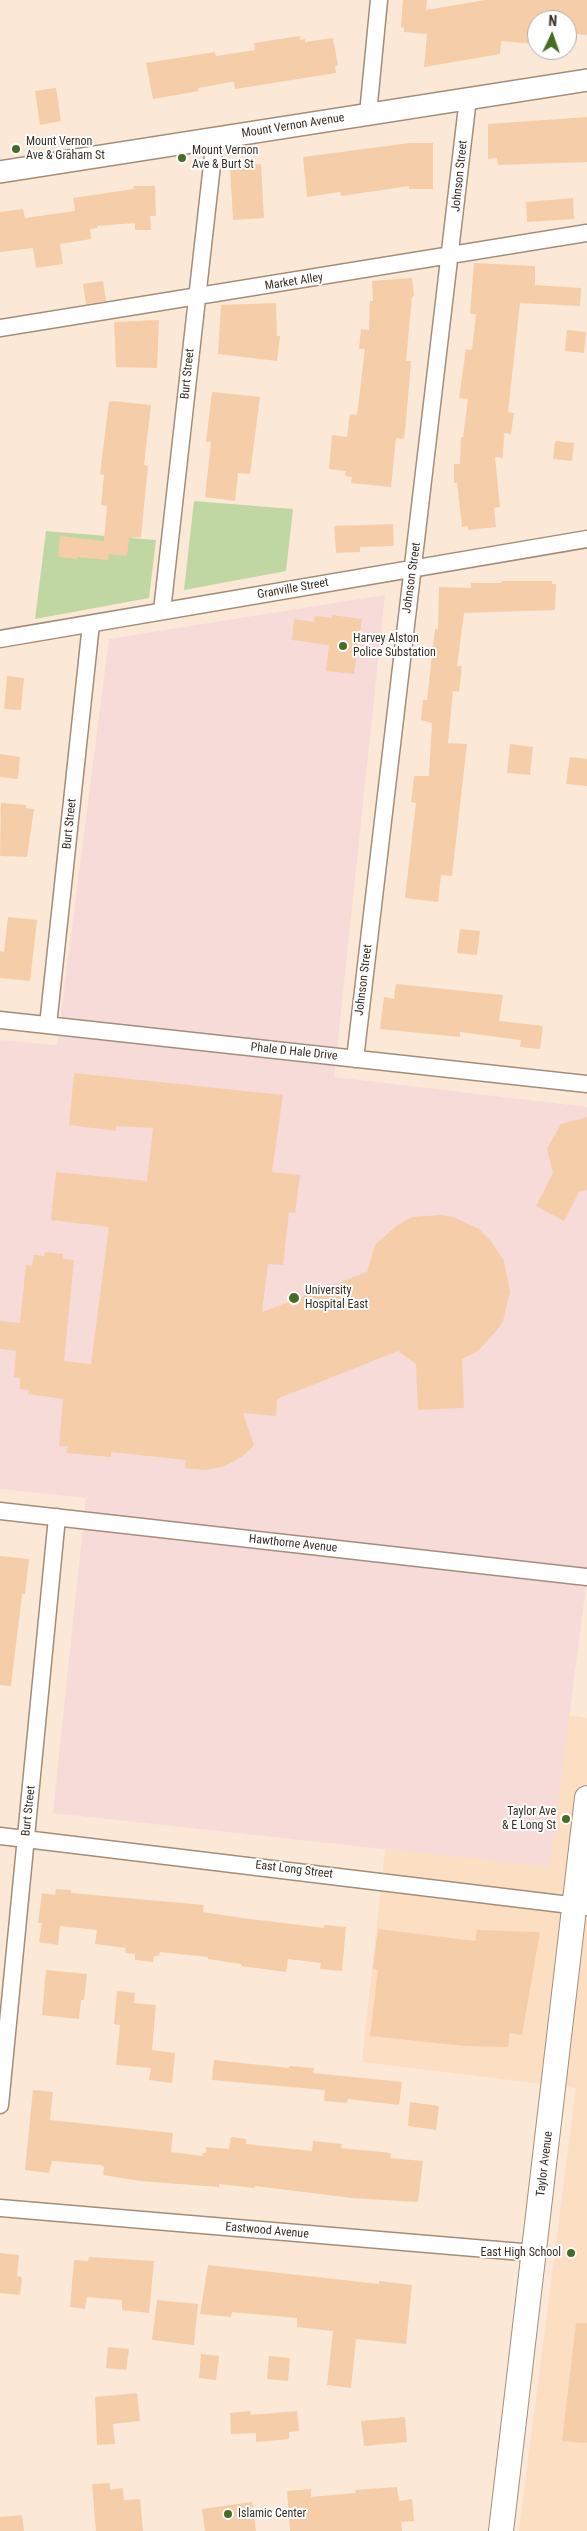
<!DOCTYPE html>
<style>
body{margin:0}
#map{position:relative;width:587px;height:2531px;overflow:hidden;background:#fbe8d7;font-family:"Roboto Condensed",sans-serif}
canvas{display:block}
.north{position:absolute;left:527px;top:10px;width:50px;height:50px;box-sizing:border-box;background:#fff;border:1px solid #afaca9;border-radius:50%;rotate:3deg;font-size:14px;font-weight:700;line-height:20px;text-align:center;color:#382f27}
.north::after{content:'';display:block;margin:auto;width:18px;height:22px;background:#466c26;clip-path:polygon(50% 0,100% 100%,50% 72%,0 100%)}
</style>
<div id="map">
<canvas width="587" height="2531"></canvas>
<div class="north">N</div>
</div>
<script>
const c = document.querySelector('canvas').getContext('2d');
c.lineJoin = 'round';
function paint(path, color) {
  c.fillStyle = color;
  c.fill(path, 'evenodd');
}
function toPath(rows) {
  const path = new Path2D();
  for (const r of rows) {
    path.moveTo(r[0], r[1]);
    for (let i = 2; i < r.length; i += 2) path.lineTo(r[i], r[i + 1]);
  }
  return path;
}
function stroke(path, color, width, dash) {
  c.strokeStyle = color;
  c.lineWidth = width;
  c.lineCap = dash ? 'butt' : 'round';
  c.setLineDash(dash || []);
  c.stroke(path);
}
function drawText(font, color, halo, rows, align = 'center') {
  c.font = font + ' "Roboto Condensed",sans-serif';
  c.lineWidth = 4;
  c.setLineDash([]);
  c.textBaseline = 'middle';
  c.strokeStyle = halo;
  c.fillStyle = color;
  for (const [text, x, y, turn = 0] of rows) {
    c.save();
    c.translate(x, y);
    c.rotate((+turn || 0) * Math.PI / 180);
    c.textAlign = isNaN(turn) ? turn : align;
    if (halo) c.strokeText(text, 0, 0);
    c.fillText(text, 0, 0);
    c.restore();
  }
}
paint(toPath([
 [569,1715,587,1718,587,2531,519,2531,576,2088,362,2062,385,1849,550,1866]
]), '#fcdec3');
paint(toPath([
 [385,595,334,1077,587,1107,587,1578,550,1867,53,1813,86,1498,0,1489,0,1040,57,1045,109,639]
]), '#f6dbd8');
paint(toPath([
 [194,501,293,509,286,571,184,590],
 [46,531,156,540,149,598,35,619]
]), '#c0d7a3');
paint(toPath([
 [403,0,427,0,426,10,485,0,587,0,587,35,567,33,567,20,536,20,534,44,501,41,500,54,424,67,427,34,404,32,404,28,401,27],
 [300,36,300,40,305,39,305,42,333,38,338,66,335,66,336,73,235,89,234,82,231,82,198,88,199,91,153,99,146,63,215,52,216,56,255,50,254,43],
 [56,88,61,121,40,125,35,91],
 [587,117,587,162,498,165,497,158,488,159,488,124],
 [410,143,433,143,433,189,409,189,409,186,341,196,340,192,307,197,303,157],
 [261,164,264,218,233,220,230,166],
 [133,186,155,186,156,216,150,216,151,230,135,230,135,223,97,226,97,228,90,229,91,239,60,244,63,264,36,268,33,248,0,252,0,212,23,209,25,218,75,211,73,198,134,189],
 [573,198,574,219,527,222,526,202],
 [474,263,535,266,535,285,581,288,580,306,520,303,508,412,514,413,511,434,504,433,503,458,495,457,500,507,494,508,496,527,468,530,468,526,462,527,457,483,454,483,454,464,460,464,461,437,463,437,468,399,459,398,466,349,472,350,476,314,470,314],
 [412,278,414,296,412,297,406,361,411,361,406,421,404,439,396,438,391,487,351,483,352,477,345,476,346,471,329,469,332,435,347,437,350,414,357,415,365,349,359,349,361,329,369,330,370,301,373,301,372,281],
 [103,281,106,301,86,304,83,284],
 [276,303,277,336,280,336,277,361,218,354,221,305],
 [159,320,157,368,116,367,114,322],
 [567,330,586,332,584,353,565,351],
 [212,392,260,397,250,474,238,473,235,501,205,497,211,442,206,442],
 [113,401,151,405,144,465,148,466,141,537,129,538,127,556,109,554,108,560,78,557,77,559,58,557,60,536,104,541,107,506,101,505,104,475,100,474,109,402],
 [555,441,574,443,572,461,553,459],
 [393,524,394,546,360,547,360,552,336,553,334,526],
 [502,581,552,581,552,584,556,584,555,610,464,613,457,666,462,666,459,692,453,691,448,743,467,744,452,876,441,875,438,902,405,898,416,803,411,802,414,776,429,776,432,723,421,720,423,700,427,700,435,629,438,629,439,587,471,588,471,583,501,583],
 [332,615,362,619,354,674,326,671,329,645,292,640,294,619,314,622,315,616,332,618],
 [7,676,24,678,21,710,4,709],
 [510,744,533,747,530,775,507,773],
 [0,754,20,757,18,779,0,777],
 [570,757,587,759,587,786,566,784],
 [1,803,26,805,26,808,34,809,27,857,0,856],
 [8,917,37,920,30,981,0,978,0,951,4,952],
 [460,929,480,931,477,955,457,953],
 [396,984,503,995,499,1021,543,1026,540,1049,520,1047,521,1040,460,1032,460,1037,380,1029,384,997,394,999],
 [74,1073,283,1095,272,1172,300,1175,295,1213,289,1212,283,1265,268,1264,262,1312,367,1272,375,1245,396,1226,412,1217,440,1215,453,1217,479,1229,490,1240,504,1261,510,1292,503,1321,497,1330,478,1351,462,1359,464,1408,418,1410,416,1364,398,1351,277,1399,276,1416,243,1413,254,1445,243,1456,225,1466,205,1470,185,1468,186,1460,111,1452,111,1457,66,1453,68,1446,59,1446,63,1399,28,1394,29,1390,20,1389,20,1378,14,1377,16,1351,0,1349,0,1321,20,1323,26,1265,32,1266,34,1255,44,1256,45,1252,63,1254,63,1259,74,1260,64,1361,91,1364,109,1227,51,1220,56,1172,147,1181,153,1128,116,1126,116,1131,69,1125],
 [587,1117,587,1190,579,1192,564,1221,536,1206,553,1173,547,1149,561,1124],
 [0,1556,29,1559,25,1594,22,1594,11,1686,0,1685],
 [56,1889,71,1890,71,1893,204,1905,203,1912,242,1918,324,1928,324,1925,346,1927,342,1971,320,1969,321,1963,288,1959,286,1972,241,1966,241,1964,208,1959,208,1957,160,1952,159,1956,154,1956,153,1962,135,1960,135,1954,125,1953,126,1948,95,1944,97,1930,60,1926,58,1945,39,1942,42,1923,38,1923,42,1893,55,1895],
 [378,1929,475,1941,477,1930,540,1932,522,2035,510,2033,508,2047,465,2046,370,2036,378,1970,373,1969],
 [46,1970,87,1974,84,2000,81,2000,79,2019,42,2015],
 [117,1991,135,1993,134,2003,156,2005,152,2050,175,2053,172,2083,149,2080,151,2068,116,2065,120,2025,114,2024],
 [214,2060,289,2068,289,2066,314,2068,313,2073,402,2082,399,2105,348,2099,347,2103,324,2101,325,2090,212,2080],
 [33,2090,53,2092,50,2120,173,2133,171,2152,202,2156,203,2153,206,2153,206,2147,229,2149,231,2137,246,2139,246,2144,312,2151,313,2141,342,2144,341,2148,391,2153,390,2158,423,2161,418,2202,352,2198,255,2186,255,2188,219,2184,219,2187,140,2181,103,2175,104,2167,101,2165,52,2161,49,2173,25,2170],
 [410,2102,439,2106,436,2130,408,2126],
 [0,2253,19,2255,17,2276,22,2277,20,2295,0,2293],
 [89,2257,154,2261,149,2313,122,2310,122,2300,87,2297,85,2309,70,2307,74,2260,88,2261],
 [208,2265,379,2284,379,2281,412,2285,406,2344,356,2339,351,2388,327,2385,333,2331,297,2327,297,2318,232,2312,231,2317,200,2314],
 [157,2300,198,2304,194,2345,152,2340],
 [576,2323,587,2323,587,2442,585,2443,562,2441],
 [108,2347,129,2349,126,2370,106,2368],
 [201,2354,219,2356,216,2380,199,2378],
 [269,2356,290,2358,288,2381,267,2379],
 [137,2393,140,2421,113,2424,115,2444,97,2445,95,2397],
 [250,2411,251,2415,297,2411,299,2431,289,2432,289,2439,256,2442,256,2433,231,2434,230,2413],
 [405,2417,407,2442,364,2446,361,2421],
 [110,2483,110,2490,123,2488,124,2500,140,2499,143,2531,96,2531,92,2484],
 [397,2487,399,2501,412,2499,414,2521,401,2522,402,2531,290,2531,287,2491,311,2489,311,2497,356,2493,355,2490],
 [252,2502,256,2531,205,2531,202,2509],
 [22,2515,24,2531,0,2531,0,2517]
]), '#f6cda9');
const minor = toPath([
 [368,114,379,0],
 [0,328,587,233],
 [162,611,215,138],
 [0,639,587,539],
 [0,1020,587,1084],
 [48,1025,91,624],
 [355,1059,468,98],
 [0,1511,587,1577],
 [0,1836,587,1907],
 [0,2105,57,1517],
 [0,2208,534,2253]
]);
const tertiary = toPath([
 [0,172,587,80]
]);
const secondary = toPath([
 [501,2531,587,1798]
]);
stroke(minor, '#a38d79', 19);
stroke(tertiary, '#a38d79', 24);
stroke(secondary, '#a38d79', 26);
stroke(minor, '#fff', 16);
stroke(tertiary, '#fff', 21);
stroke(secondary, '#fff', 24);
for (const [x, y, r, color] of [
 [16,149,5,"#466c26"],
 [182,158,5,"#466c26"],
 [343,646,5,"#466c26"],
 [294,1298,6,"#466c26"],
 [566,1819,5,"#466c26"],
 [571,2253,5,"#466c26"],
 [228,2514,5,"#466c26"]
]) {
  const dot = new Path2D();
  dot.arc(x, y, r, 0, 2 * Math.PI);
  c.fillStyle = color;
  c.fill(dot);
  stroke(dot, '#fff', 2);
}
drawText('12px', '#382f27', '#fff', [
 ["Mount Vernon Avenue",293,126,-9],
 ["Johnson Street",460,176,-84],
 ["Market Alley",294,282,-9],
 ["Burt Street",188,374,-84],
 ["Johnson Street",412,578,-82],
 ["Granville Street",293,589,-10],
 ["Burt Street",70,824,-84],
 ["Johnson Street",364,980,-83],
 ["Phale D Hale Drive",294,1052,6],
 ["Hawthorne Avenue",293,1544,6],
 ["Burt Street",29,1811,-84],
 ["East Long Street",294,1870,7],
 ["Taylor Avenue",545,2164,-83],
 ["Eastwood Avenue",267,2231,5]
]);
drawText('12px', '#382f27', '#fff', [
 ["Mount Vernon",26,142],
 ["Ave & Graham St",26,156],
 ["Mount Vernon",192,151],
 ["Ave & Burt St",192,165],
 ["Harvey Alston",353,639],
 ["Police Substation",353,653],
 ["University",305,1291],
 ["Hospital East",305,1305],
 ["Taylor Ave",556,1812,"right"],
 ["& E Long St",556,1826,"right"],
 ["East High School",561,2253,"right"],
 ["Islamic Center",238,2514]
], 'left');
</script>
